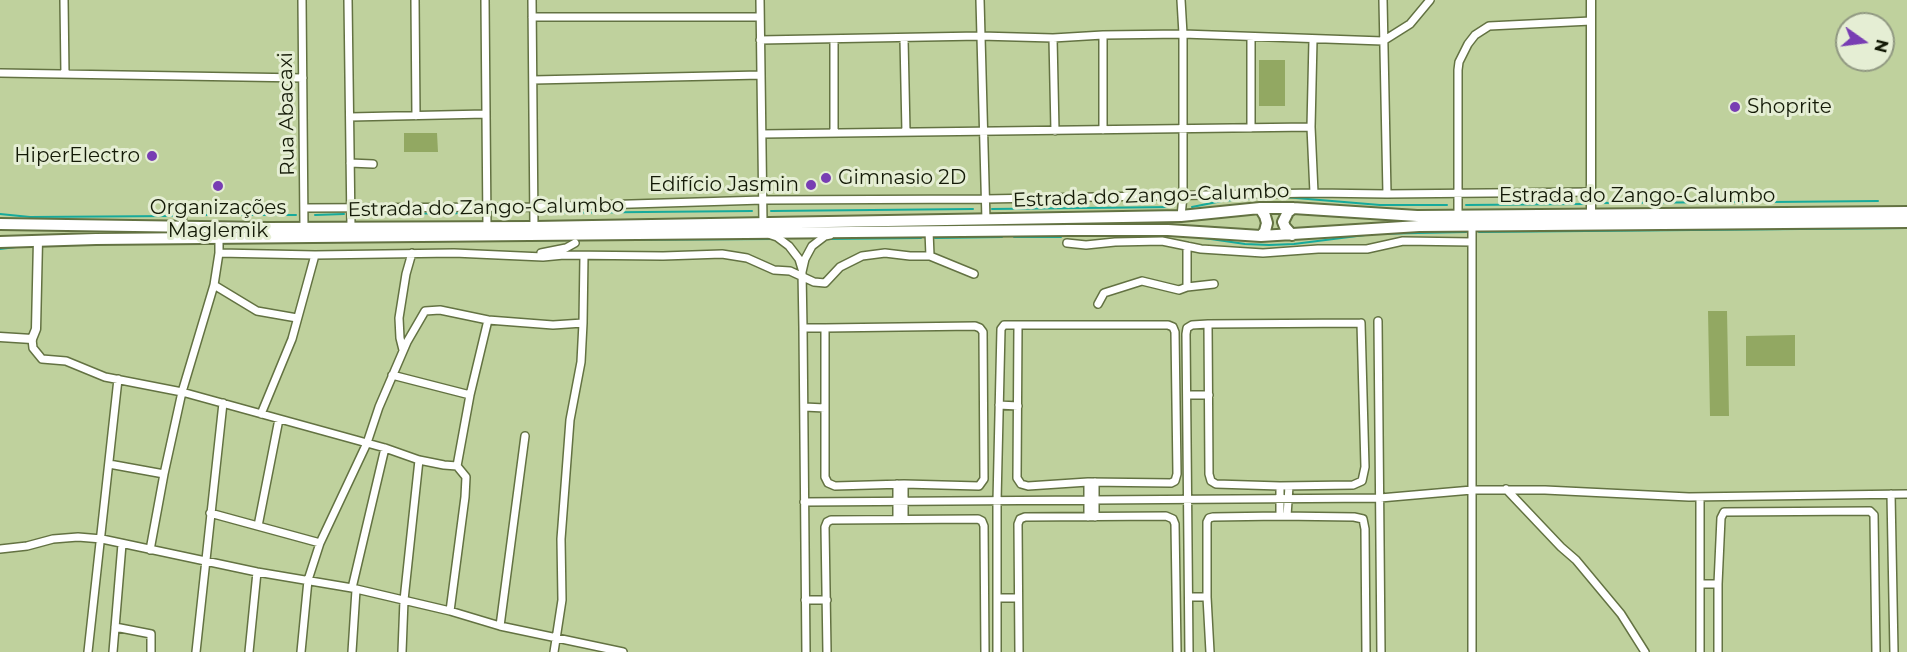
<!DOCTYPE html>
<meta charset="utf-8">
<style>
body{margin:0}
#map{position:relative;width:1907px;height:652px;overflow:hidden;background:#bfd19d;font-family:Montserrat,sans-serif}
canvas{display:block}
.north{position:absolute;left:1835px;top:12px;width:60px;height:60px;box-sizing:border-box;background:#e5eed4;border:2px solid #919982;border-radius:50%;rotate:104deg;font-size:16px;font-weight:700;line-height:24px;text-align:center;color:#141a07}
.north::after{content:'';display:block;margin:auto;width:21px;height:27px;background:#783db3;clip-path:polygon(50% 0,100% 100%,50% 72%,0 100%)}
</style>
<div id="map">
<canvas width="1907" height="652"></canvas>
<div class="north">N</div>
</div>
<script>
const c = document.querySelector('canvas').getContext('2d');
c.lineJoin = 'round';
function paint(path, color) {
  c.fillStyle = color;
  c.fill(path, 'evenodd');
}
function toPath(rows) {
  const path = new Path2D();
  for (const r of rows) {
    path.moveTo(r[0], r[1]);
    for (let i = 2; i < r.length; i += 2) path.lineTo(r[i], r[i + 1]);
  }
  return path;
}
function stroke(path, color, width, dash) {
  c.strokeStyle = color;
  c.lineWidth = width;
  c.lineCap = dash ? 'butt' : 'round';
  c.setLineDash(dash || []);
  c.stroke(path);
}
function drawText(font, color, halo, rows, align = 'center') {
  c.font = font + ' Montserrat,sans-serif';
  c.lineWidth = 6;
  c.setLineDash([]);
  c.textBaseline = 'middle';
  c.strokeStyle = halo;
  c.fillStyle = color;
  for (const [text, x, y, turn = 0] of rows) {
    c.save();
    c.translate(x, y);
    c.rotate((+turn || 0) * Math.PI / 180);
    c.textAlign = isNaN(turn) ? turn : align;
    if (halo) c.strokeText(text, 0, 0);
    c.fillText(text, 0, 0);
    c.restore();
  }
}
paint(toPath([
 [1259,60,1285,60,1285,106,1259,106],
 [404,133,437,133,438,152,404,152],
 [1708,311,1727,311,1729,416,1710,416],
 [1795,335,1795,366,1746,366,1746,336]
]), '#92a862');
stroke(toPath([
 [1284,197,1380,205,1447,205],
 [1772,202,1878,201],
 [1595,203,1753,202],
 [1466,205,1586,204],
 [1192,207,1222,201,1267,197],
 [992,209,1172,207],
 [771,211,973,209],
 [490,213,521,213],
 [539,213,752,211],
 [0,214,30,217,174,216],
 [353,214,482,213],
 [187,215,296,215],
 [315,215,344,214],
 [1479,232,1907,228],
 [1371,234,1466,232],
 [1072,236,1174,236],
 [1014,237,1061,237],
 [935,238,1002,237],
 [1204,238,1245,244,1269,245,1294,244,1365,235],
 [828,239,921,238],
 [580,240,775,239],
 [224,243,572,240],
 [0,249,24,246]
]), '#17aa9b', 2);
const minor = toPath([
 [64,0,65,74],
 [302,0,304,228],
 [348,0,351,227],
 [415,0,416,116],
 [485,0,487,227],
 [532,0,534,227],
 [760,0,763,222],
 [980,0,986,220],
 [1181,0,1183,34,1183,196,1181,216],
 [1383,0,1387,194],
 [532,17,760,17],
 [1251,37,1251,128],
 [1053,38,1055,131],
 [904,39,906,132],
 [760,40,980,36,1053,38,1103,35,1183,34,1383,41,1410,24,1430,0],
 [1313,40,1311,127,1314,193],
 [0,73,303,78],
 [533,80,761,75],
 [350,117,486,114],
 [1103,130,1103,35],
 [834,132,834,40],
 [762,134,1311,127],
 [350,163,373,164],
 [304,208,533,207,763,200,985,199,1314,193,1387,194,1591,192],
 [1458,215,1458,70,1459,62,1468,44,1475,35,1489,26,1591,21],
 [1472,225,1472,652],
 [182,227,183,208],
 [929,231,930,256],
 [771,235,777,237,789,246,799,259,802,269],
 [1067,243,1086,245,1115,242,1162,241,1201,249,1263,253,1318,249,1367,249,1403,241,1472,242],
 [1187,246,1187,287],
 [219,253,315,255,454,253,543,257,564,255,663,256,722,254,747,258,774,270,790,271,814,282,825,283,840,267,862,256,885,253,910,256,930,256,974,274],
 [541,253,566,248,575,243],
 [214,285,257,311,297,318],
 [1098,304,1104,293,1142,281,1179,290,1187,287,1214,284],
 [1378,321,1381,652],
 [1361,323,1365,467,1362,481,1353,485,1280,486,1216,484,1211,481,1209,474,1208,324,1361,323],
 [803,328,802,272,805,259,812,246,825,236,830,235],
 [32,339,33,348,42,359,66,361,105,377,182,392,385,448,419,460,444,465,457,466,466,477,465,497,450,611],
 [403,350,400,338,399,318,406,274,412,253],
 [392,375,470,395],
 [1188,395,1209,395],
 [999,405,1018,406],
 [804,407,825,408],
 [261,414,292,339,315,255],
 [109,464,164,474],
 [457,466,470,395,488,320],
 [1088,482,1088,517],
 [1095,482,1095,517],
 [1280,486,1280,516],
 [1506,489,1561,547,1576,560,1621,614,1645,652],
 [1891,494,1894,652],
 [1700,497,1700,652],
 [804,502,1380,498,1472,490,1545,490,1689,497,1907,494],
 [210,513,320,543],
 [1287,516,1289,486],
 [897,519,897,484],
 [904,519,904,484],
 [258,526,279,419],
 [0,549,27,546,53,539,78,537,102,539,257,572,352,588,450,611,500,626,623,652],
 [150,550,164,474,182,392,214,285,219,253,219,238],
 [1700,584,1718,584],
 [352,588,385,448],
 [1189,597,1207,597],
 [997,598,1018,598],
 [805,600,827,600],
 [500,626,525,436],
 [115,627,151,634,151,652],
 [88,652,118,379],
 [113,652,122,544],
 [196,652,223,403],
 [249,652,257,572],
 [301,652,308,580,320,543,367,443,379,407,407,342,425,311,440,310,488,320,553,325,583,323,584,256],
 [352,652,356,590],
 [402,652,404,600,419,460],
 [554,652,562,600,561,539,570,420,581,362,583,323],
 [806,652,803,328,825,328,975,326,980,328,983,332,984,479,979,486,904,484,835,486,828,483,825,477,825,328],
 [827,652,825,527,827,522,831,520,978,519,982,521,984,526,985,652],
 [997,652,997,501,1001,329,1004,325,1168,325,1173,327,1175,332,1177,474,1175,481,1171,483,1088,482,1028,486,1021,484,1017,478,1018,326],
 [1019,652,1018,524,1020,519,1025,517,1166,516,1173,519,1175,524,1177,652],
 [1189,652,1186,334,1187,328,1192,325,1208,324],
 [1210,652,1207,597,1207,522,1209,518,1213,517,1280,516,1354,517,1363,519,1365,529,1366,652],
 [1718,652,1718,584,1721,518,1724,512,1870,511,1874,515,1876,652]
]);
const tertiary = toPath([
 [1591,0,1591,214],
 [0,337,32,339,36,329,38,240]
]);
const primary = toPath([
 [1260,208,1265,216,1267,223,1265,231,1261,236],
 [0,224,268,228,534,227,1181,216,1260,208,1293,208,1417,216,1907,212],
 [1292,235,1285,227,1283,222,1288,212,1293,208],
 [0,242,96,239,1070,230,1168,230,1261,236,1419,226,1907,222]
]);
stroke(minor, '#637242', 10);
stroke(tertiary, '#637242', 11);
stroke(primary, '#637242', 14);
stroke(minor, '#fff', 7);
stroke(tertiary, '#fff', 8);
stroke(primary, '#fff', 10);
for (const [x, y, r, color] of [
 [1735,107,6,"#783db3"],
 [152,156,6,"#783db3"],
 [826,178,6,"#783db3"],
 [811,185,6,"#783db3"],
 [218,186,6,"#783db3"]
]) {
  const dot = new Path2D();
  dot.arc(x, y, r, 0, 2 * Math.PI);
  c.fillStyle = color;
  c.fill(dot);
  stroke(dot, '#e5eed4', 2);
}
drawText('20px', '#141a07', '#e5eed4', [
 ["Shoprite",1747,107],
 ["HiperElectro",140,156,"right"],
 ["Gimnasio 2D",838,178],
 ["Edifício Jasmin",799,185,"right"],
 ["Organizações",218,208,"center"],
 ["Maglemik",218,231,"center"]
], 'left');
drawText('20px', '#141a07', '#e5eed4', [
 ["Rua Abacaxi",287,114,-91],
 ["Estrada do Zango-Calumbo",1151,196,-2],
 ["Estrada do Zango-Calumbo",1637,196],
 ["Estrada do Zango-Calumbo",486,208,-1]
]);
</script>
